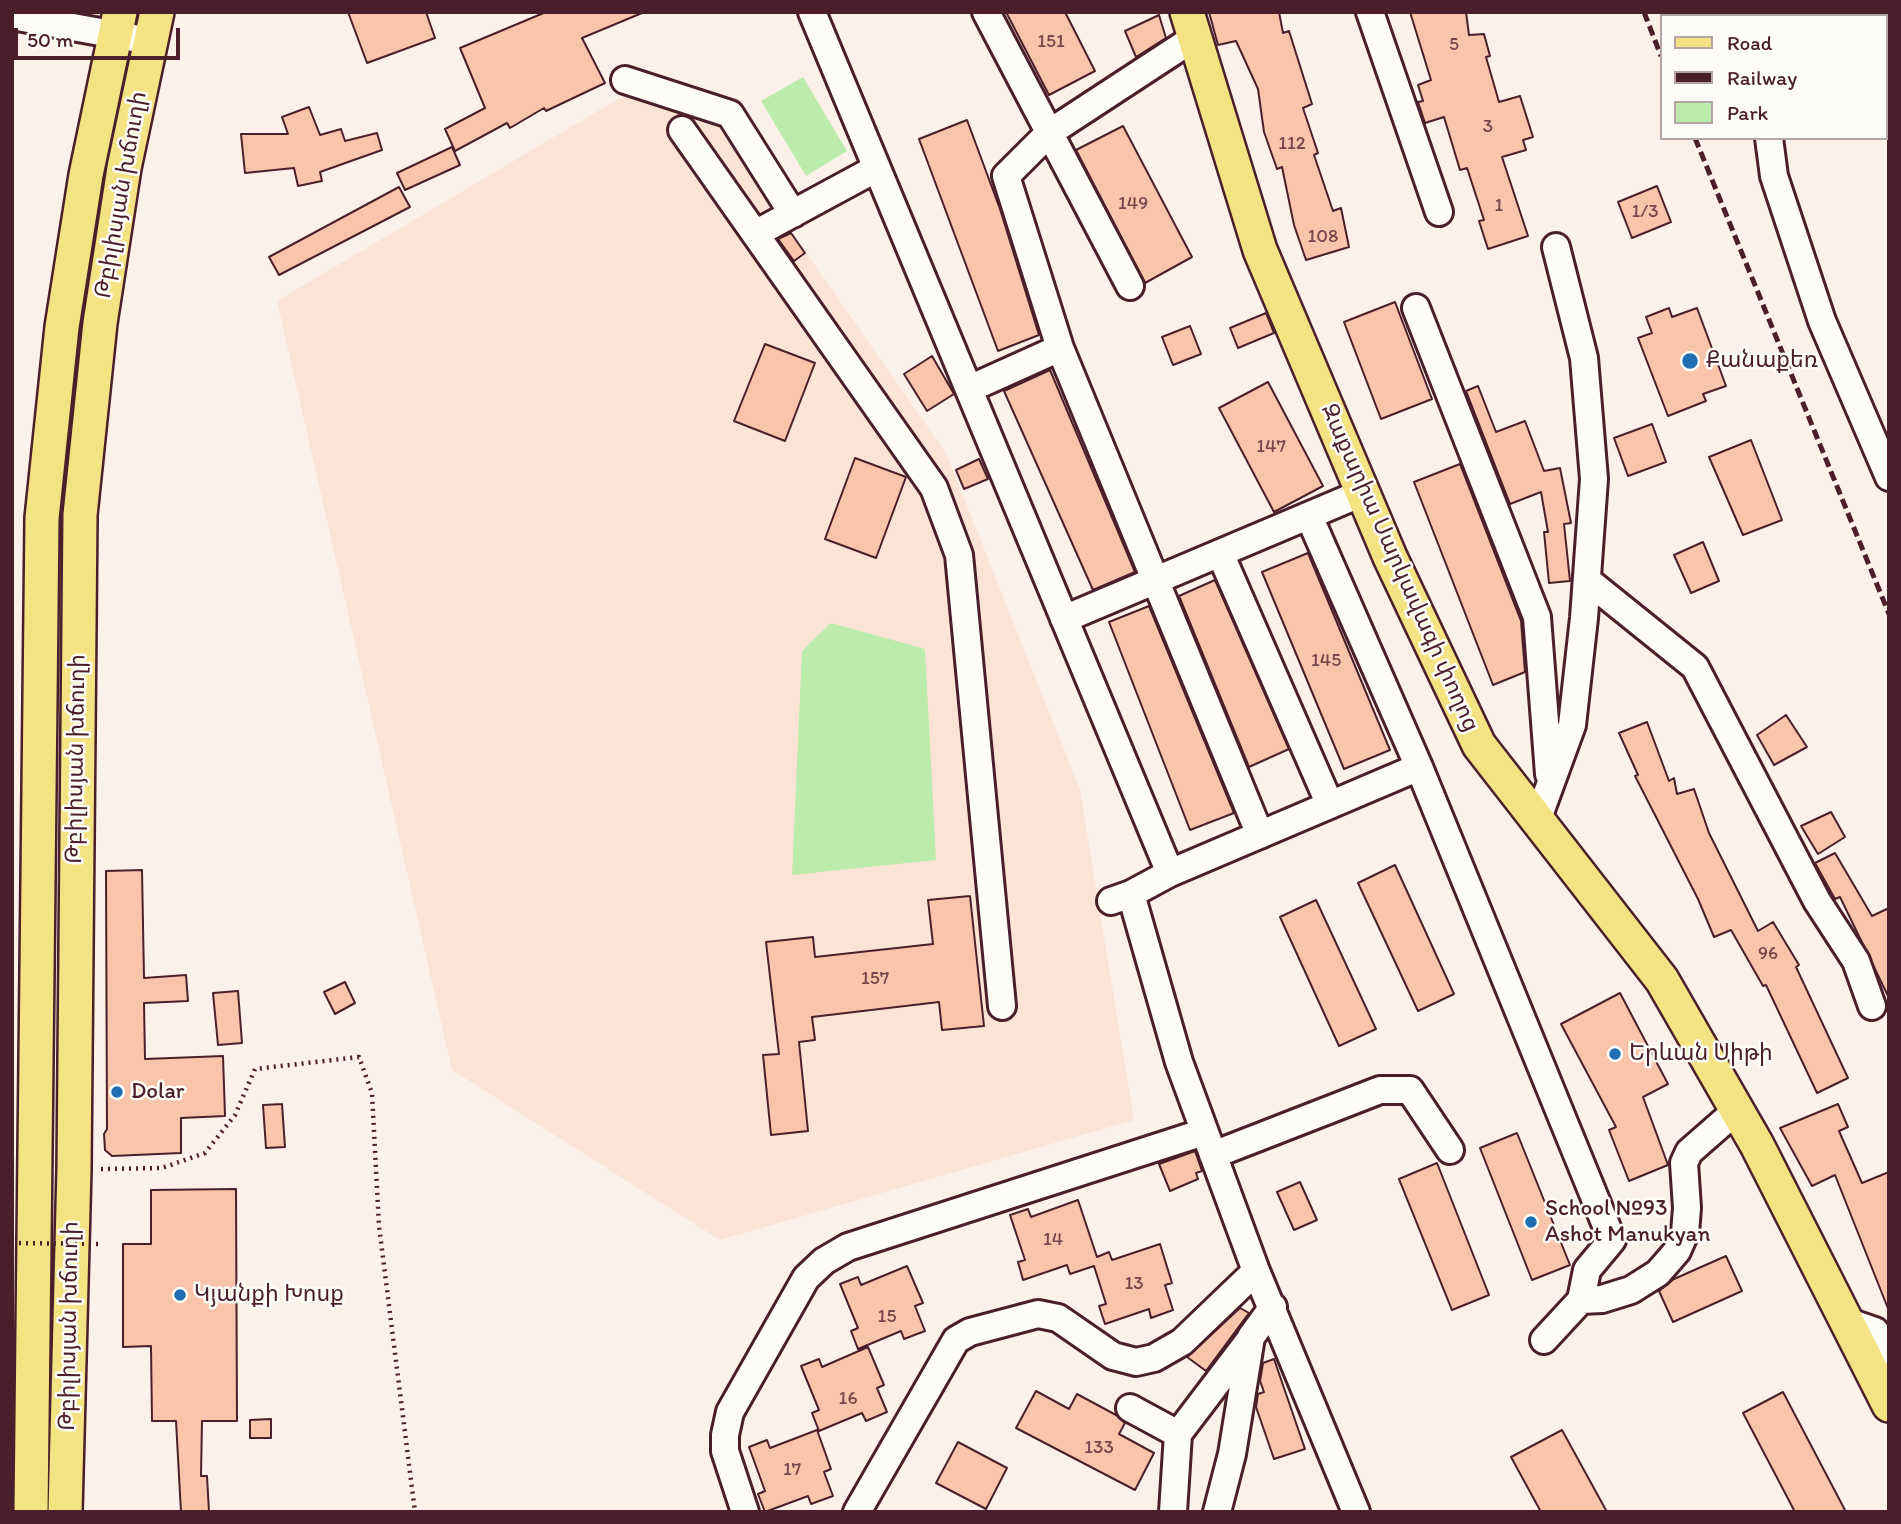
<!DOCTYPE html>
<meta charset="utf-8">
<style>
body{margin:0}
#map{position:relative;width:1901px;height:1524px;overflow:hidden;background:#fcf1e8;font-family:Itim,sans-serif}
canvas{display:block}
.frame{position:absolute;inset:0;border:14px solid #4a1f2b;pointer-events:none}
.legend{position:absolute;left:1660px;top:14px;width:228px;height:126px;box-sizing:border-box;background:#fdfcf7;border:2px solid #b5a4a5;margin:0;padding:9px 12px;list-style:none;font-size:21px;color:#4a1f2b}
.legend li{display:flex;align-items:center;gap:14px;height:35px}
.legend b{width:35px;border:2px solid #b5a4a5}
.scale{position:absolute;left:14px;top:28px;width:166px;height:32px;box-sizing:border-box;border:4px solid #4a1f2b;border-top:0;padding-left:9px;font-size:21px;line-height:24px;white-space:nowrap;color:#4a1f2b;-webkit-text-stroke:5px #fdfcf7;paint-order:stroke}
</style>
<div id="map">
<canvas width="1901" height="1524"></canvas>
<div class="frame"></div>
<ul class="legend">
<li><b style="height:9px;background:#f4e382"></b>Road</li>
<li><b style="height:9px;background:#4a1f2b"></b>Railway</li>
<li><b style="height:19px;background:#bbecab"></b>Park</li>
</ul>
<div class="scale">50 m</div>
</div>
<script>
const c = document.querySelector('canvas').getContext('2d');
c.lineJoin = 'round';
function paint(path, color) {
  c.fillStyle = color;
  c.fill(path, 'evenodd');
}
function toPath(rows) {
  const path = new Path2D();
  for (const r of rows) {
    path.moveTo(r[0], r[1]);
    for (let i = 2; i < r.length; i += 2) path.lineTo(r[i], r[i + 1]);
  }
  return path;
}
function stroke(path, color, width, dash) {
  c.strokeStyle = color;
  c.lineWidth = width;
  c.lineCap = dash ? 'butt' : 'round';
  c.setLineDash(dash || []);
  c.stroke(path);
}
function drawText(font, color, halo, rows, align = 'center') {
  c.font = font + ' Itim,"Noto Sans Armenian",sans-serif';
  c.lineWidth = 5;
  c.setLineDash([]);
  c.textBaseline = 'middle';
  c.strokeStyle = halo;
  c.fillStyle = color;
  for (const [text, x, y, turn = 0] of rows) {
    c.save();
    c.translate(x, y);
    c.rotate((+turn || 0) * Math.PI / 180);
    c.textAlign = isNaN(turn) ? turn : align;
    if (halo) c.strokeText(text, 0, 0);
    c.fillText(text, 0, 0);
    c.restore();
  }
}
paint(toPath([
 [625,95,719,128,946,453,1080,790,1134,1120,720,1240,452,1070,277,301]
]), '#fbe4d5');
paint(toPath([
 [803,77,847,151,806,176,761,101],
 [831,623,925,649,936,860,792,875,802,651]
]), '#bbecab');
const building = toPath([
 [348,12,426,12,435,38,367,63,348,12],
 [546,12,642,13,582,38,605,83,546,111,544,108,510,128,507,123,455,151,445,129,485,108,460,48,546,12],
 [1006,12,1065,12,1095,71,1049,95,1006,12],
 [1209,12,1279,12,1283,33,1289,31,1312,104,1303,108,1318,153,1314,155,1333,211,1341,208,1349,247,1306,260,1294,225,1282,167,1277,169,1264,132,1258,89,1236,41,1218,45,1209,12],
 [1410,12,1466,12,1469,35,1484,34,1490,56,1486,57,1499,102,1520,96,1533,137,1523,140,1526,150,1502,157,1528,236,1488,249,1479,221,1484,220,1467,168,1460,170,1444,117,1425,123,1418,102,1423,101,1418,85,1431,80,1410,12],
 [1159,15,1166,38,1136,57,1125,31,1159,15],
 [309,107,320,135,341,129,345,141,377,133,382,150,320,172,322,181,298,186,294,168,245,173,241,134,288,134,282,117,309,107],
 [967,120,1000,209,1039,335,998,351,919,139,967,120],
 [1123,126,1192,257,1145,283,1076,150,1123,126],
 [452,147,460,165,405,190,397,173,452,147],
 [1657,186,1671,222,1632,238,1618,202,1657,186],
 [399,187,410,207,279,275,269,257,399,187],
 [791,233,805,253,794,261,778,239,791,233],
 [1395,302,1432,399,1381,419,1344,322,1395,302],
 [1669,308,1672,317,1697,308,1726,386,1703,394,1706,401,1668,416,1638,338,1652,333,1646,317,1669,308],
 [1266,313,1274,333,1238,348,1230,328,1266,313],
 [1190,326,1201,354,1173,365,1162,337,1190,326],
 [765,344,815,363,785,441,734,421,765,344],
 [932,356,954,394,927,411,904,374,932,356],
 [1050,370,1135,572,1093,590,1004,391,1050,370],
 [1268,382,1323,486,1274,512,1219,408,1268,382],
 [1478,386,1496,432,1525,421,1544,471,1560,468,1571,523,1564,524,1570,581,1549,583,1544,532,1548,532,1541,492,1510,504,1466,391,1478,386],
 [1652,424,1666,462,1628,476,1614,438,1652,424],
 [1751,440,1782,520,1743,535,1709,457,1751,440],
 [855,458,906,477,876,558,825,539,855,458],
 [979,459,988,479,964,489,956,470,979,459],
 [1460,464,1521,621,1525,672,1493,685,1414,482,1460,464],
 [1703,542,1719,581,1691,593,1674,555,1703,542],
 [1308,553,1390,750,1344,769,1262,572,1308,553],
 [1215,580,1289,749,1249,767,1179,596,1215,580],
 [1149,606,1234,813,1190,830,1109,622,1149,606],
 [1786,715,1807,747,1774,765,1757,735,1786,715],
 [1647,722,1669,781,1674,778,1677,794,1694,789,1709,833,1758,931,1773,922,1799,965,1796,967,1848,1078,1817,1093,1766,985,1763,986,1731,930,1714,937,1698,899,1635,776,1638,775,1619,733,1647,722],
 [1831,812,1845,837,1818,854,1801,826,1831,812],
 [1835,853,1872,916,1889,908,1889,998,1840,897,1835,899,1815,863,1835,853],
 [1395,865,1454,994,1418,1011,1358,883,1395,865],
 [142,870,144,978,186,975,188,1001,144,1003,145,1059,223,1056,225,1116,181,1118,181,1153,112,1156,105,1150,104,1134,107,1129,106,871,142,870],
 [970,896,984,1026,942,1030,939,1002,812,1017,815,1040,799,1042,808,1131,771,1135,763,1055,779,1054,766,942,813,937,815,957,933,944,928,900,970,896],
 [1316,900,1376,1029,1339,1046,1280,917,1316,900],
 [345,982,355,1003,335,1014,324,992,345,982],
 [238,991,242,1043,218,1045,213,993,238,991],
 [1620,993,1668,1084,1643,1097,1668,1165,1629,1181,1609,1130,1616,1127,1561,1024,1620,993],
 [282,1104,285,1147,266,1148,263,1105,282,1104],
 [1838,1104,1848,1127,1839,1131,1862,1183,1889,1172,1889,1311,1835,1175,1812,1186,1780,1128,1838,1104],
 [1517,1133,1570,1265,1532,1280,1480,1148,1517,1133],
 [1195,1151,1202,1171,1196,1173,1198,1179,1170,1191,1159,1164,1195,1151],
 [1437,1163,1489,1295,1452,1310,1399,1179,1437,1163],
 [1300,1182,1317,1220,1294,1230,1277,1192,1300,1182],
 [236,1189,237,1421,202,1421,201,1476,207,1476,209,1512,181,1512,176,1421,152,1421,151,1346,123,1347,123,1244,151,1244,151,1190,236,1189],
 [1078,1200,1097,1257,1109,1252,1112,1260,1160,1244,1172,1283,1165,1285,1173,1310,1151,1318,1149,1309,1105,1324,1099,1306,1106,1304,1094,1266,1070,1274,1067,1265,1023,1280,1018,1262,1025,1260,1010,1215,1028,1209,1031,1217,1078,1200],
 [1726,1256,1742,1291,1673,1322,1659,1291,1674,1279,1726,1256],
 [907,1266,923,1303,915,1306,925,1331,904,1339,901,1331,858,1349,851,1331,858,1328,840,1284,858,1277,861,1285,907,1266],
 [1240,1308,1249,1313,1206,1371,1187,1357,1240,1308],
 [868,1347,884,1385,877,1388,887,1412,866,1421,862,1413,819,1431,812,1413,819,1410,801,1366,819,1359,822,1367,868,1347],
 [1274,1359,1305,1449,1274,1459,1256,1407,1258,1394,1264,1392,1260,1381,1263,1363,1274,1359],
 [1036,1391,1069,1409,1077,1394,1116,1415,1125,1423,1119,1434,1154,1453,1135,1490,1016,1428,1036,1391],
 [1783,1392,1846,1512,1795,1512,1743,1413,1783,1392],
 [271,1419,271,1438,250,1438,250,1420,271,1419],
 [817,1430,831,1469,824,1472,833,1496,811,1504,808,1496,765,1512,758,1494,765,1491,749,1447,767,1440,770,1448,817,1430],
 [1562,1430,1607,1512,1541,1512,1511,1457,1562,1430],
 [958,1442,1007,1468,986,1509,936,1483,958,1442]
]);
paint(building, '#f9c5aa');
stroke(building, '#4a1f2b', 2);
const minor = toPath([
 [812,12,1170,873],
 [986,12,1130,286],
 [1370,12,1439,212],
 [1752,12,1752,16],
 [12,16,150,41],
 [1194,38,1049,133,1006,176,1060,348,1260,835],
 [625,80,730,114,793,214],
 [682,130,934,488,959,555,1002,1006],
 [1769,138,1774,176,1822,321,1889,477],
 [755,234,877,168],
 [1416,308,1537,617,1549,774],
 [969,389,1060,348],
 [1309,516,1419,767,1612,1240,1587,1270,1581,1300,1544,1340],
 [1220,553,1330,805],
 [1587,580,1695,667,1817,901,1856,961,1872,1006],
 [1064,619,1362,493],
 [1538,818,1572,725,1584,618,1594,479,1584,358,1556,247],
 [1131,894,1170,873,1419,767],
 [1111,901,1131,894,1179,1062,1256,1271,1356,1512],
 [1213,1155,1380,1090,1410,1090,1450,1150],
 [1581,1300,1602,1299,1631,1290,1658,1273,1677,1251,1685,1233,1687,1208,1684,1163,1689,1152,1737,1110],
 [1849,1322,1875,1331,1889,1353],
 [1130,1408,1178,1434,1248,1342],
 [745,1512,725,1451,725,1435,730,1412,806,1278,824,1261,848,1247,1204,1132],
 [857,1512,956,1340,970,1332,1038,1314,1058,1318,1113,1356,1136,1362,1154,1358,1182,1342,1256,1271],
 [1173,1512,1178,1434],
 [1217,1512,1232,1454,1251,1337,1273,1307]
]);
const major = toPath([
 [1187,12,1260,250,1390,557,1479,745,1662,980,1757,1145,1889,1405],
 [31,1512,42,518,62,327,86,175,120,12],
 [65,1512,74,1169,80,515,100,323,124,168,157,12]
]);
stroke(minor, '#4a1f2b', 32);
stroke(major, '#4a1f2b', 38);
stroke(toPath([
 [101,1169,162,1168,205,1153,235,1115,255,1069,359,1057,372,1093,379,1226,415,1512]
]), '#4a1f2b', 4.5, [2, 5]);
stroke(minor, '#fdfcf7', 26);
stroke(major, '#f4e382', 33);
stroke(toPath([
 [1644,12,1661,56],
 [1684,12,1685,16],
 [1695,138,1889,614]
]), '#4a1f2b', 5, [10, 5]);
stroke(toPath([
 [12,1243,99,1244]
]), '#4a1f2b', 4.5, [2, 5]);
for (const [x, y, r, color] of [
 [1690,361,9,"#1f6fb2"],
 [1615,1054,7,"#1f6fb2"],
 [117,1092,7,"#1f6fb2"],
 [1531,1222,7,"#1f6fb2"],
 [180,1295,7,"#1f6fb2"]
]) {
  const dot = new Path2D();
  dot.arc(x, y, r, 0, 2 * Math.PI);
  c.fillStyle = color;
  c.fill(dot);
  stroke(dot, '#fdfcf7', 2.5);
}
drawText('19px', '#76484b', null, [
 ["151",1051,42],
 ["5",1454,45],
 ["3",1488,127],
 ["112",1292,144],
 ["149",1133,204],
 ["1",1499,206],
 ["1/3",1645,212],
 ["108",1323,237],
 ["147",1271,447],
 ["145",1326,661],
 ["96",1768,954],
 ["157",875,979],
 ["14",1053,1240],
 ["13",1134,1284],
 ["15",887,1317],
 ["16",848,1399],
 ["133",1099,1448],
 ["17",792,1470]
]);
drawText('23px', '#4a1f2b', '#fdfcf7', [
 ["Թբիլիսյան խճուղի",122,195,-80],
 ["Զաքարիա Սարկավագի փողոց",1399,568,66],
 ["Թբիլիսյան խճուղի",77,759,-89],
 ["Թբիլիսյան խճուղի",70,1326,-89]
]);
drawText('23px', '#4a1f2b', '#fdfcf7', [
 ["Քանաքեռ",1706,361],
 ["Երևան Սիթի",1629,1054],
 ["Dolar",131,1092],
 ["School №93",1545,1209],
 ["Ashot Manukyan",1545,1235],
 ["Կյանքի Խոսք",194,1295]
], 'left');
</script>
